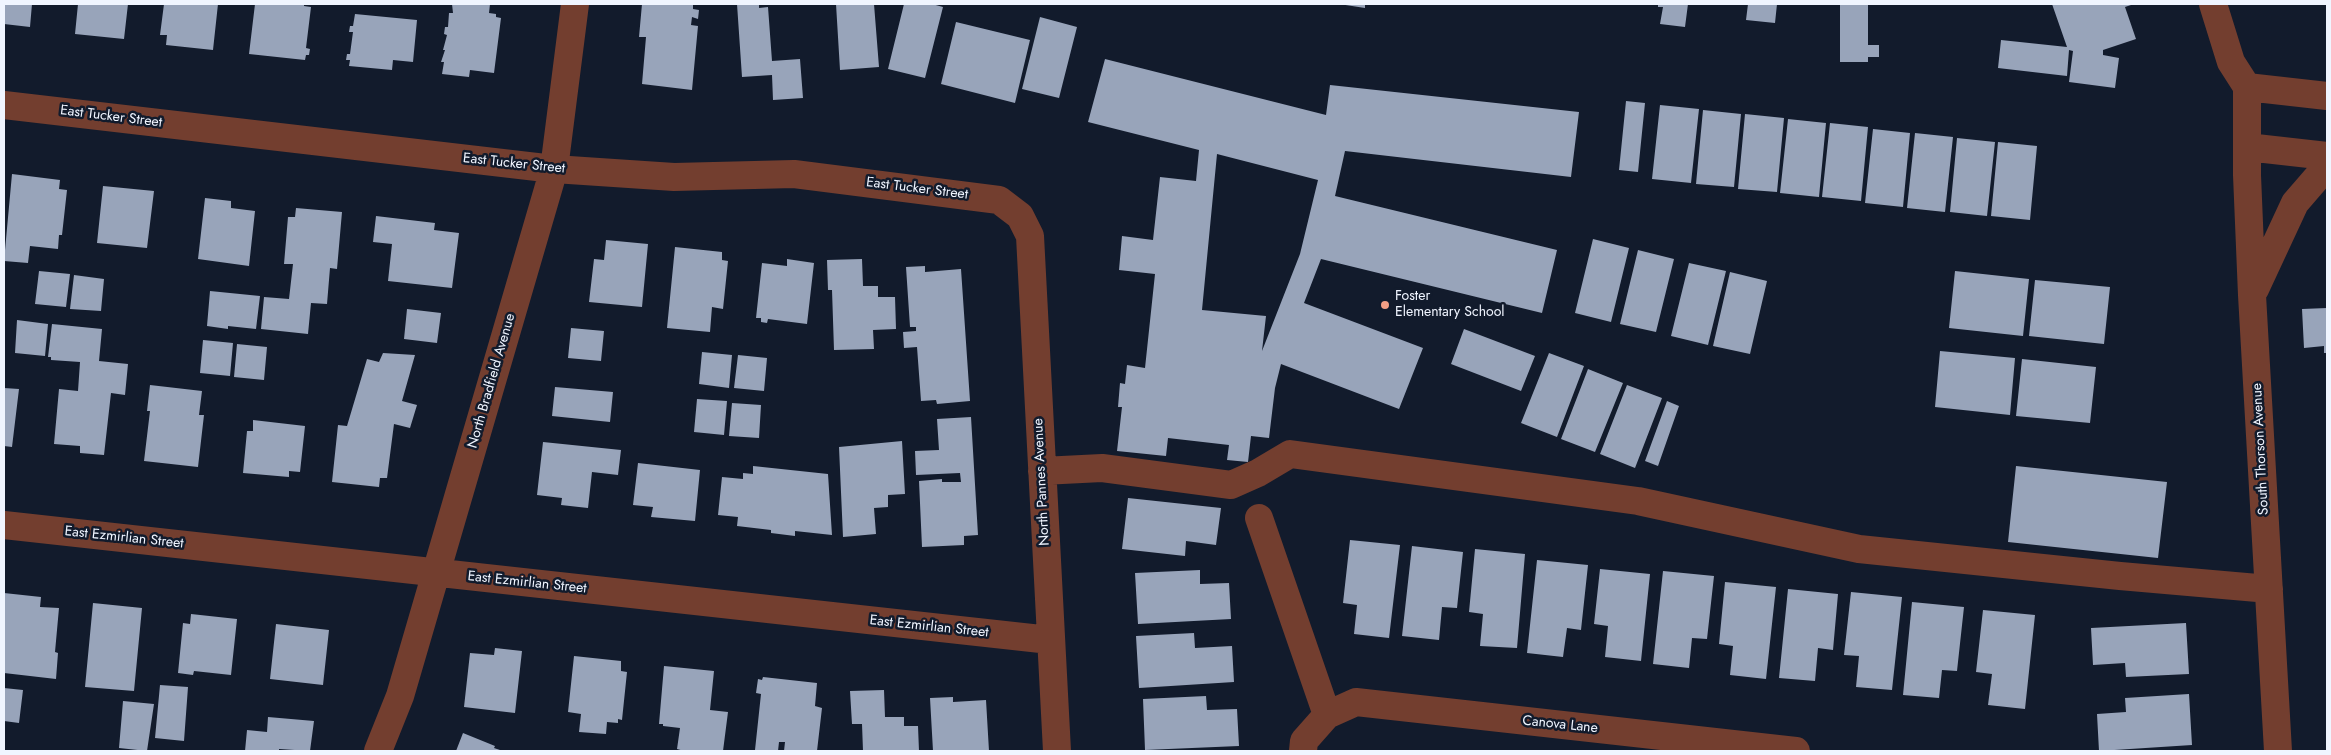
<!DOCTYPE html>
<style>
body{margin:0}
#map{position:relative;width:2331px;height:755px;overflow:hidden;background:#121b2c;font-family:Jost,sans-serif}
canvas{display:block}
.frame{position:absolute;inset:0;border:5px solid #f0f5ff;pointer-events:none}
</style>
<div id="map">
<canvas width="2331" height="755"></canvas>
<div class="frame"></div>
</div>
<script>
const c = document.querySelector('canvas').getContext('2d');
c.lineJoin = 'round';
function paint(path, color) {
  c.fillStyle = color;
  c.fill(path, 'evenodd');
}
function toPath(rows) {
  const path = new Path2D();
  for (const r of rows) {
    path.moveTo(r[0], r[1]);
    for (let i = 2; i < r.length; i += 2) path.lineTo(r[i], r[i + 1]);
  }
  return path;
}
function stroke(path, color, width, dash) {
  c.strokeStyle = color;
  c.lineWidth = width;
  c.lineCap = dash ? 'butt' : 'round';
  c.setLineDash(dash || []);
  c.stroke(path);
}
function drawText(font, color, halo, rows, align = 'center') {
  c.font = font + ' Jost,sans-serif';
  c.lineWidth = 5;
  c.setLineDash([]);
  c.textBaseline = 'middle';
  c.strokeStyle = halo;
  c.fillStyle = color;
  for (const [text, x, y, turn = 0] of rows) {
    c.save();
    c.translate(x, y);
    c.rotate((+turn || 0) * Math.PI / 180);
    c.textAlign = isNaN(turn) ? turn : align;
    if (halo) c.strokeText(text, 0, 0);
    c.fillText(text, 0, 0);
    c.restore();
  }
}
paint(toPath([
 [4,4,32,4,30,27,4,24],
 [78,4,128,4,124,39,75,34],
 [164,4,218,4,213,50,166,45,167,35,160,35],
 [255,4,304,4,304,6,311,7,306,48,310,49,309,55,306,55,305,60,249,54],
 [452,4,490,4,489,13,496,14,496,17,501,18,494,73,470,70,469,77,442,74,444,62,441,62,445,50,443,50,447,35,444,34,445,27,448,27,449,13,453,13],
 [642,4,693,4,693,9,699,10,698,19,692,17,691,25,698,26,692,90,642,84,646,37,639,37],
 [737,4,759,4,759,8,768,7,772,61,800,59,803,98,773,100,772,75,742,77],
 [836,4,874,4,879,67,840,70],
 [904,4,932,4,943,7,925,78,888,69],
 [1339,4,1365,4,1365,8],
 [1658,4,1688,4,1685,27,1660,24,1663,7,1658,7],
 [1748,4,1777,4,1775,23,1746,20],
 [1840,4,1868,4,1868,45,1879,45,1879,57,1868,57,1868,62,1840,62],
 [2052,4,2130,4,2131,5,2125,7,2136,39,2103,50,2103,55,2119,58,2115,88,2069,82,2073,51,2069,50,2067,76,1998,68,2001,40,2067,47],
 [355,14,417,20,413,62,393,60,392,70,349,66,350,60,346,60,347,54,350,54,353,32,349,32,350,26,353,26],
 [1040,17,1077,27,1059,98,1022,89],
 [956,22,1030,40,1015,103,941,84],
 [1105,59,1326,115,1330,85,1579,112,1571,177,1345,151,1335,196,1557,250,1542,313,1321,259,1304,303,1423,348,1399,409,1281,364,1275,388,1269,438,1251,436,1248,462,1227,460,1229,445,1168,438,1166,456,1117,451,1122,407,1118,407,1120,383,1125,384,1127,365,1145,368,1155,274,1119,270,1122,236,1153,240,1160,177,1196,181,1199,150,1088,122],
 [1217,154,1318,180,1300,254,1262,351,1266,316,1202,310],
 [1626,101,1645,103,1638,172,1619,170],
 [1660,105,1699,109,1691,183,1652,179],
 [1703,110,1741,114,1734,187,1696,184],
 [1745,114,1784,118,1777,192,1738,189],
 [1788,119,1826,123,1819,197,1780,193],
 [1830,123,1868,127,1861,201,1822,197],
 [1873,129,1910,133,1903,207,1865,203],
 [1915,133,1953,137,1945,212,1907,208],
 [1957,138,1995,142,1987,216,1950,212],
 [1998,142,2037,146,2030,220,1991,216],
 [12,174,60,180,59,189,67,190,62,235,59,235,58,249,30,246,28,263,4,261],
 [103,186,154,191,147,248,97,243],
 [205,198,231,201,231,208,255,211,249,266,198,259],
 [296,208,342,212,337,269,330,268,327,304,311,303,308,334,261,329,264,297,289,299,293,264,284,264,288,217,295,217],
 [376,216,435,223,434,230,459,233,452,288,388,281,392,244,373,242],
 [1593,239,1629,248,1611,322,1575,313],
 [606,240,648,244,642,307,589,302,594,259,604,260],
 [675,247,722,252,722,260,728,261,723,309,712,307,710,332,667,328],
 [1638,250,1674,259,1656,332,1620,324],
 [787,259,814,263,807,324,768,319,767,323,761,322,761,318,756,318,762,263,787,266],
 [862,259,863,286,878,286,878,297,895,297,896,329,873,330,874,349,834,350,832,290,828,290,827,260],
 [1689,263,1726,271,1708,345,1671,336],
 [925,266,925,272,961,269,970,401,937,404,936,400,921,401,917,347,904,348,903,332,916,331,916,327,910,327,906,267],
 [39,271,70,274,66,307,35,304],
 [1955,271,2029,279,2023,336,1949,328],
 [1730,272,1767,281,1750,354,1713,346],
 [74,275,104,279,101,311,70,309],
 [2035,280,2110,287,2104,344,2029,336],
 [210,291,260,296,256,329,228,326,228,329,207,326],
 [2327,308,2327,353,2324,353,2324,346,2304,348,2302,309],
 [407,309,441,313,437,343,404,339],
 [17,320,48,324,45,356,15,353],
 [52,324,102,329,99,361,128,364,125,395,111,393,104,455,80,453,80,446,54,444,59,389,78,391,80,362,51,360,51,357,48,357],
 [571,328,604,331,601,361,568,358],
 [1464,329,1535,356,1521,391,1451,364],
 [203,340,233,343,230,376,200,373],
 [237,344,267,347,264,380,234,377],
 [1940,351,2015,358,2010,415,1935,407],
 [702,352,732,355,729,388,699,384],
 [383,353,415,355,402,401,417,405,410,428,394,424,387,478,380,478,379,487,332,482,338,425,347,426,367,359,379,362],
 [1549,353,1584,366,1557,437,1521,423],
 [738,355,767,358,764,391,734,388],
 [2022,359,2096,367,2090,423,2016,416],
 [1588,369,1623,383,1595,452,1561,439],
 [150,385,202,391,199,415,204,415,198,467,144,461,150,411,147,411],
 [1627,385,1662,398,1635,468,1600,454],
 [555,387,613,392,610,422,552,416],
 [4,388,19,389,12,447,4,446],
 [697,399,727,401,724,435,694,432],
 [1667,401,1679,406,1658,466,1645,461],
 [732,403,761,405,759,438,729,436],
 [971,417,978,535,964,536,964,545,922,547,919,481,942,479,942,482,961,482,960,473,916,475,915,451,939,450,937,419],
 [253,420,305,426,300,472,289,471,289,477,243,473,247,431,253,431],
 [902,441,905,494,888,495,888,507,874,508,876,534,843,537,839,447],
 [543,442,621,450,618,475,592,472,588,508,561,505,562,498,537,495],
 [638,463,700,470,695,521,651,517,653,507,633,505],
 [753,466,828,474,832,535,795,531,795,536,771,533,771,530,737,526,738,517,718,515,722,477,743,479,743,473,753,474],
 [2016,466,2167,482,2158,558,2008,542],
 [1128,498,1221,508,1216,545,1186,541,1185,556,1122,549],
 [1350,540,1400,545,1389,638,1354,634,1357,605,1343,603],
 [1412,546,1463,552,1457,608,1442,607,1439,640,1402,636],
 [1475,549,1525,554,1517,648,1480,646,1483,614,1469,612],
 [1537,560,1588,565,1581,630,1567,628,1563,657,1527,653],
 [1600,569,1650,574,1641,661,1605,657,1608,626,1594,624],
 [1200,570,1200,584,1229,583,1231,619,1138,624,1135,573],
 [1663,571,1714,576,1707,639,1692,638,1689,668,1653,664],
 [1725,582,1776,587,1766,679,1730,675,1733,646,1719,644],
 [1788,589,1838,594,1833,650,1818,648,1815,681,1779,678],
 [1851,592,1902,597,1892,690,1856,687,1859,656,1844,655],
 [4,593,41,597,40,607,59,608,55,652,58,653,56,679,4,673],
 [1912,602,1964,607,1957,671,1942,670,1939,698,1903,695],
 [93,603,142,608,134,691,85,687],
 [1983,610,2035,615,2025,709,1988,705,1992,674,1976,672],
 [191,614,237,619,231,675,194,671,193,675,178,673,183,623,190,624],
 [2186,623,2189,674,2126,677,2125,663,2093,665,2091,628],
 [276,624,329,630,323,685,270,679],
 [1194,633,1195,648,1232,646,1234,682,1139,688,1136,636],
 [495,648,522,651,515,713,464,707,470,653,494,655],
 [574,656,621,661,621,671,627,672,622,720,618,719,618,723,607,722,606,734,579,732,581,714,568,712],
 [664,666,714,671,710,710,728,712,723,751,684,751,677,749,680,728,663,726,663,724,659,724],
 [763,677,817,683,815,706,822,708,817,751,784,751,785,742,779,742,778,751,755,750,761,694,756,693,758,679,762,680],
 [160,685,188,687,184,741,155,738],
 [4,688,23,690,19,723,4,721],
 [884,690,885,717,904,717,904,726,918,726,919,751,863,751,862,724,852,724,850,691],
 [2189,694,2192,745,2099,751,2097,714,2126,712,2125,698],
 [1206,696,1207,710,1237,709,1239,746,1145,750,1143,699],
 [953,697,953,702,986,700,989,751,933,751,930,698],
 [123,701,154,704,147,751,119,748],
 [268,717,314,721,310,751,279,749,279,751,245,751,247,730,267,732],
 [463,733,495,746,494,748,503,751,456,751]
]), '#98a4ba');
stroke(toPath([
 [2213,4,2231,62,2247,87,2247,175,2252,295,2278,751],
 [2247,87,2327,96],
 [4,105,554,169,674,177,794,174,999,200,1020,216,1030,236,1057,751],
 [2247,147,2327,156],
 [2255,289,2295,203,2327,166],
 [1042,471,1102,468,1231,485,1258,473,1290,454,1638,501,1859,549,2120,576,2269,589],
 [1259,518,1327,715],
 [4,525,1050,640],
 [378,751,400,696,554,169,575,4],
 [1303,751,1304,741,1327,715,1356,702,1796,751]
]), '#733e2f', 28);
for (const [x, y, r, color] of [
 [1385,305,5,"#f39f85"]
]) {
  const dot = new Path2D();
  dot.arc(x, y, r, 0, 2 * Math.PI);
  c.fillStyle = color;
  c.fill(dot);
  stroke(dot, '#121b2c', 2);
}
drawText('14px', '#f0f5ff', '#121b2c', [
 ["East Tucker Street",111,117,7],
 ["East Tucker Street",514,164,6],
 ["East Tucker Street",917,189,7],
 ["North Bradfield Avenue",492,381,-74],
 ["South Thorson Avenue",2261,449,-93],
 ["North Pannes Avenue",1042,482,-93],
 ["East Ezmirlian Street",124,538,6],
 ["East Ezmirlian Street",527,583,6],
 ["East Ezmirlian Street",929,627,6],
 ["Canova Lane",1560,725,6]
]);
drawText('14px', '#f0f5ff', '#121b2c', [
 ["Foster",1395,297],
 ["Elementary School",1395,313]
], 'left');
</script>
